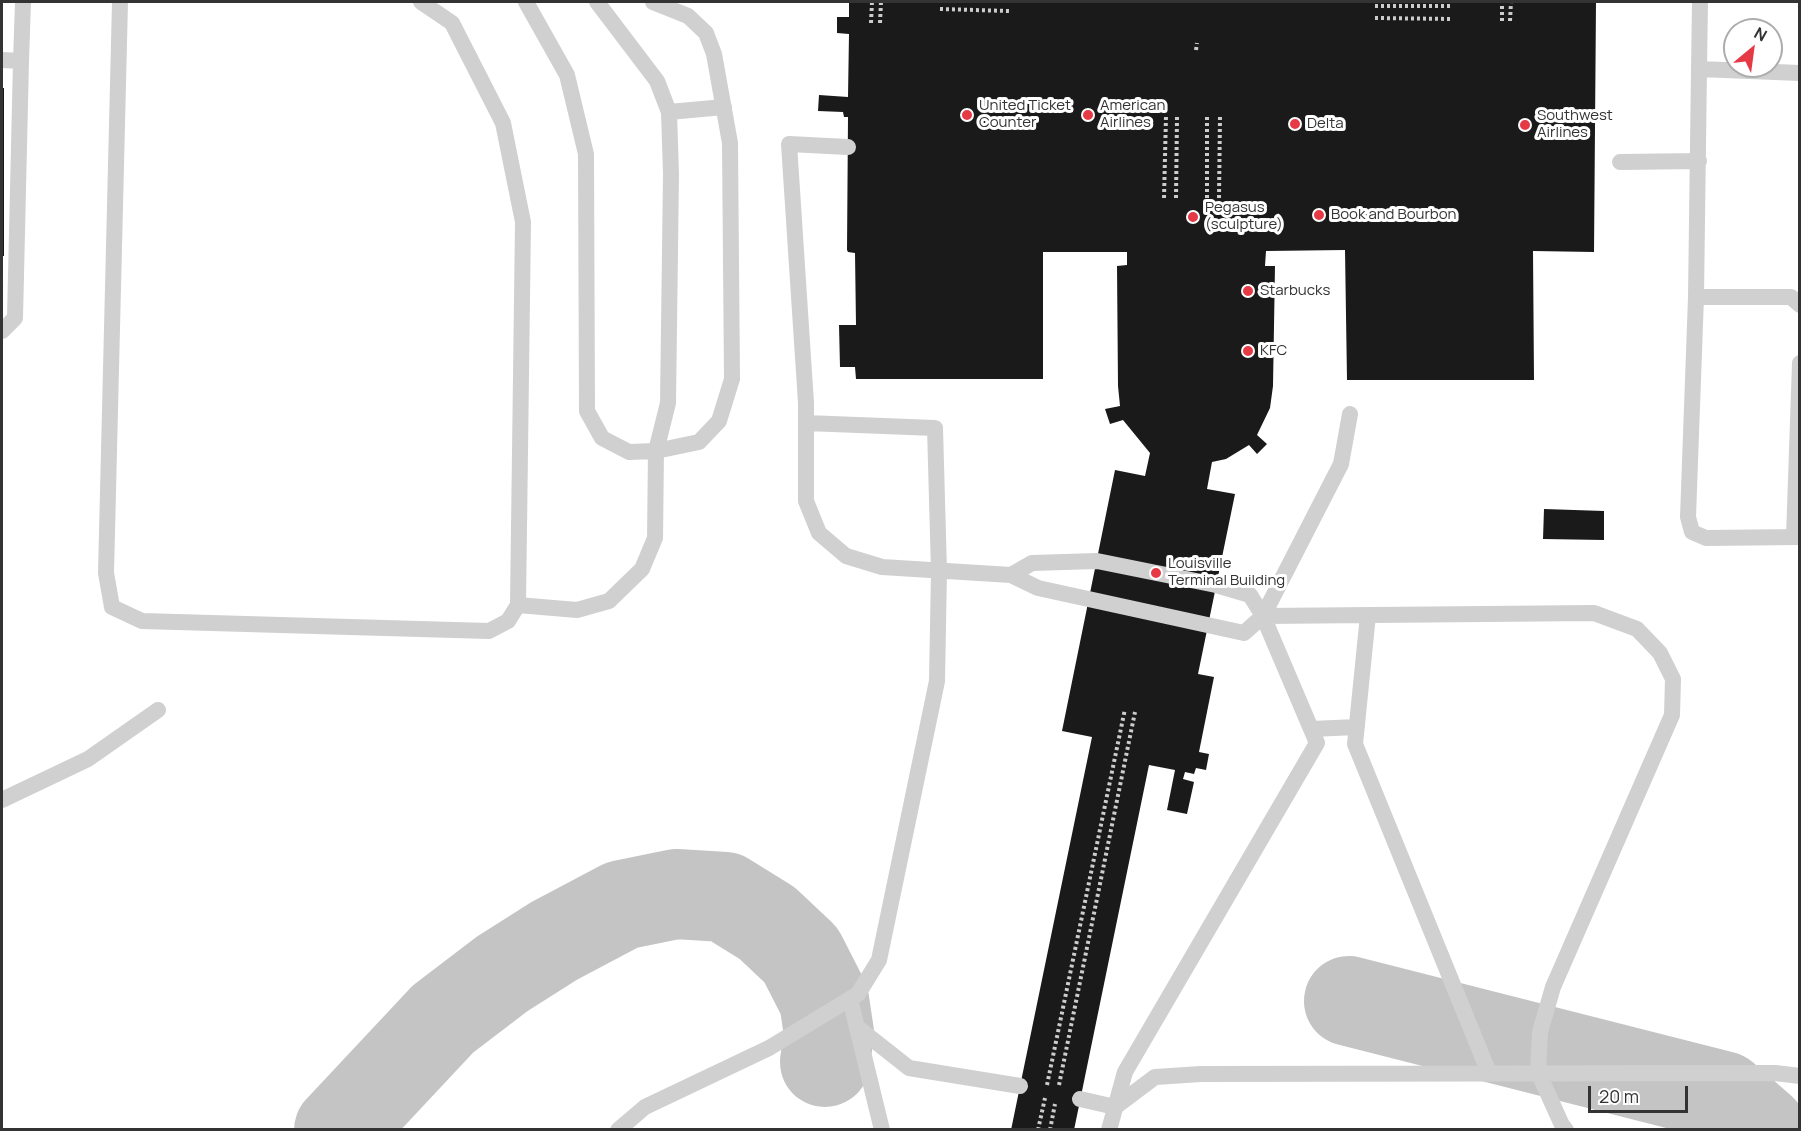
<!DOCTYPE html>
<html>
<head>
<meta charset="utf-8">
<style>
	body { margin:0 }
	#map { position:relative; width:1801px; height:1131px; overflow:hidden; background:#fff; font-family:Manrope,sans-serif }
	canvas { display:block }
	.frame { position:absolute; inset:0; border:3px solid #333; pointer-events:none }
	.north { position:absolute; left:1723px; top:18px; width:60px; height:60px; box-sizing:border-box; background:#fff; border:2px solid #adadad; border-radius:50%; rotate:29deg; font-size:16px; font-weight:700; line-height:24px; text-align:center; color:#333 }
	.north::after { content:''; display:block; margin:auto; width:21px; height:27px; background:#e63946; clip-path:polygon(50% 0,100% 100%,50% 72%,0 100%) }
	.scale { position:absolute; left:1588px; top:1086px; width:100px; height:27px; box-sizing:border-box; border:3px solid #333; border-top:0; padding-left:8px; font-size:18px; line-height:21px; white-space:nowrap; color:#333; -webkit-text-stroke:4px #fff; paint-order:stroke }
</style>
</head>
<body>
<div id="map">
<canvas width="1801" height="1131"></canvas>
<div class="frame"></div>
<div class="north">N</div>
<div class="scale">20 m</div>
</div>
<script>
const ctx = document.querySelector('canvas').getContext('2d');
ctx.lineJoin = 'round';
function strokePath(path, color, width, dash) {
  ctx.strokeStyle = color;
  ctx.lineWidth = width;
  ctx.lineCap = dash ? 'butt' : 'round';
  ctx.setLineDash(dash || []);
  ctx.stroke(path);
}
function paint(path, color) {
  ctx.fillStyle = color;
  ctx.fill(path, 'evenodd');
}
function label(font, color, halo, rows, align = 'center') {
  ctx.font = font + ' Manrope,sans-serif';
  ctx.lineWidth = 6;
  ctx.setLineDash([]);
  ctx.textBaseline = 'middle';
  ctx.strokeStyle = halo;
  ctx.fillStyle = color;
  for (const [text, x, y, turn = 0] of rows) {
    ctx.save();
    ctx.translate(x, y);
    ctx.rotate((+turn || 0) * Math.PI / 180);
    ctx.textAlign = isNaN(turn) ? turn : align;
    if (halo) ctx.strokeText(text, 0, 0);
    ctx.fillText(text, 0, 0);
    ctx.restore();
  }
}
const taxiway = new Path2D(`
	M1349,1001L1723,1096L1762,1130
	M339,1130L443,1019L502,974L554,941L622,905L676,894L725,897L767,923L801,955L824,1000L829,1033L825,1062`);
const building = new Path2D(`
	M849,2H1596L1594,252L1533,251L1534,380H1347L1345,250L1266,251L1265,266H1275L1273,386L1270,408L1257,435L1267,444L1257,454L1249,445L1226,459L1212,462L1207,489L1235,494L1198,674L1214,677L1199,752L1209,754L1206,770L1196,768L1194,774L1185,772L1183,779L1194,782L1187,814L1167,810L1175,770L1149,765L1074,1130H1011L1092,737L1062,731L1115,470L1145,476L1150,453L1123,420L1110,424L1105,409L1120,406L1118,386L1117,266L1127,265V252H1043V379H856L855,367H840L839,325H856L855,253L848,252L847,250L848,117H844L843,112L818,111L819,95L848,97L849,34L837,33V17H849Z
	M2,88H4V256H2Z
	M1544,509L1604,511V540L1543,539Z`);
const path = new Path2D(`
	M1375,6H1452
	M940,9L1009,11
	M1375,18L1452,19
	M1502,21V2
	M1510,21L1511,2
	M871,23L872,2
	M880,23L881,2
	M1196,50L1197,43
	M1164,198L1166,116
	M1176,198L1177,117
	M1207,198V117
	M1219,198L1220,117
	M1047,1085L1125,709
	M1059,1085L1135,712
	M1038,1130L1045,1098
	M1050,1130L1055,1104`);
const service = new Path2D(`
	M120,2L106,573L112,607L142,621L489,631L508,621L518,605L523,222L503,123L452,23L421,2
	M526,2L567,75L586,154L587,411L602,438L629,452L656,451L668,403L671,174L669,112L657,81L597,2
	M2,60L21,61L23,2
	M1699,69L1700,2
	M1800,73L1699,69L1696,297L1688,517L1692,532L1706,538L1800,537
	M669,112L724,107
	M848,147L789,144L806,403V501L819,533L846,556L882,567L1011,575L1038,588L1244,633L1263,616L1341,464L1350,414
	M1620,162L1699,161
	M1696,297H1791L1800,305
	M2,331L15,318L21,61
	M1794,537L1800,363
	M1011,575L1032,563L1097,561L1216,585L1250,595L1263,616L1317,743L1125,1072L1109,1130
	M518,605L577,610L609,601L642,569L655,538L656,451L699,442L719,421L732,379L730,143L714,54L706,33L688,16L653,2
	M1368,615L1355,744L1489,1073
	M1263,616L1594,613L1637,629L1660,653L1673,679L1672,715L1553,987L1540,1032L1538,1072L1562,1125L1566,1130
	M1311,729L1357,727
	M2,800L88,759L158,710
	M850,999L882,1130
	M857,1027L909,1068L1020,1086
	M1080,1099L1115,1107L1155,1077L1201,1074L1775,1073L1800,1076
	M618,1130L645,1107L769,1048L858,994L879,960L937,681L939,571L935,428L806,423`);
const markers = [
	[967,115,6,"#e63946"],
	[1088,115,6,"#e63946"],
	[1295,124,6,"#e63946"],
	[1525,125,6,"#e63946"],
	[1319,215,6,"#e63946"],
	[1193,217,6,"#e63946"],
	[1248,291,6,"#e63946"],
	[1248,351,6,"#e63946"],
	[1156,573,6,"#e63946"]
];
const poiNames = [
	["United Ticket",979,106],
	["Counter",979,123],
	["American",1100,106],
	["Airlines",1100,123],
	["Southwest",1537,116],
	["Airlines",1537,133],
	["Delta",1307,124],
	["Pegasus",1205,208],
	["(sculpture)",1205,225],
	["Book and Bourbon",1331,215],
	["Starbucks",1260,291],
	["KFC",1260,351],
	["Louisville",1168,564],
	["Terminal Building",1168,581]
];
strokePath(taxiway, '#c4c4c4', 90);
paint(building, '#1a1a1a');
strokePath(path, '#cdcdcd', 4, [3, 3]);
strokePath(service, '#d0d0d0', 16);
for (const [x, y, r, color] of markers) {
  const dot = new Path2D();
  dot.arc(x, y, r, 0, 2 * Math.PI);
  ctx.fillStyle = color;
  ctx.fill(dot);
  strokePath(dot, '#fff', 2);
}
label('15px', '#333', '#fff', poiNames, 'left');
</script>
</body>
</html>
